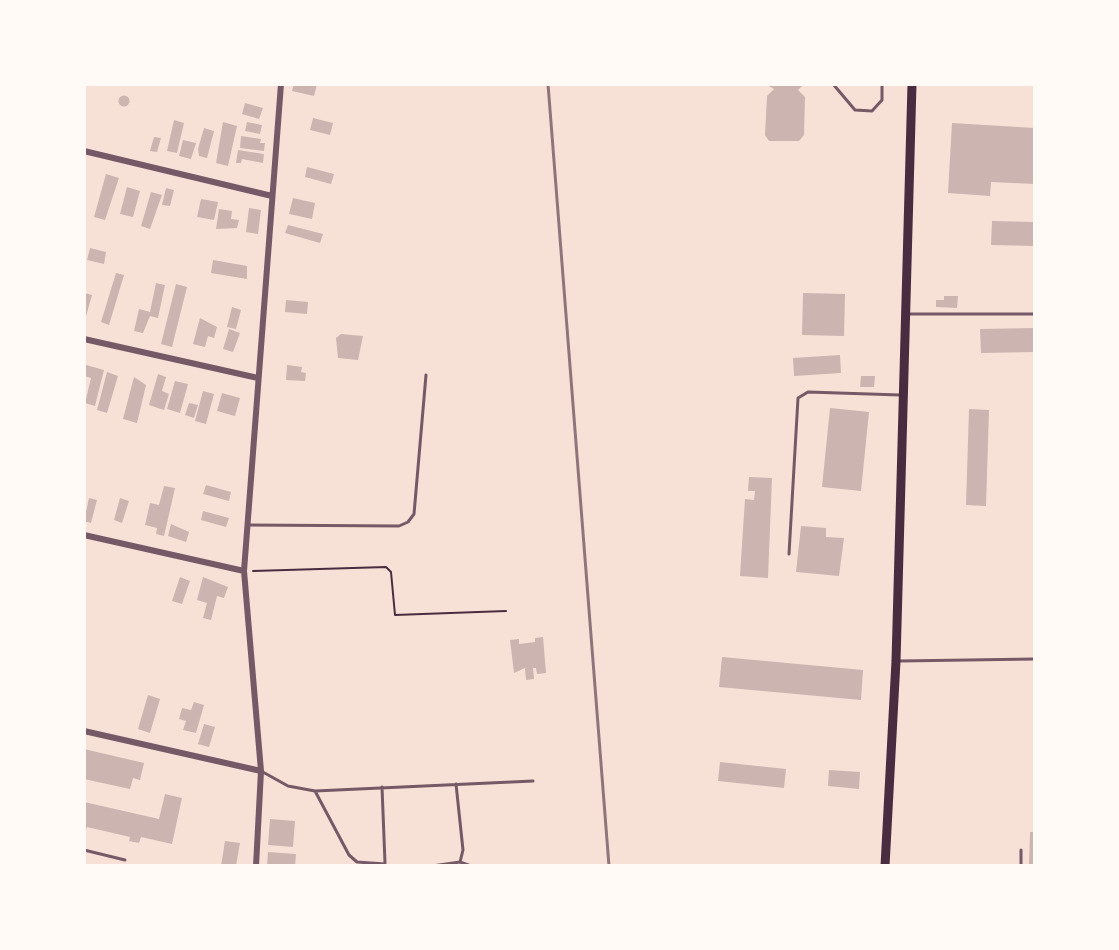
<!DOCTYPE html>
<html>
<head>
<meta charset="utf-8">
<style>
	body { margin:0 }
	#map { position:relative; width:1119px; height:950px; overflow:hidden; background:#f7e1d7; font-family:"Asap Condensed",sans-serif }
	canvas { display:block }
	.frame { position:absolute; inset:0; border:86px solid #fffaf5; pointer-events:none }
</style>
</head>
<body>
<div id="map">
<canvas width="1119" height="950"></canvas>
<div class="frame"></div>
</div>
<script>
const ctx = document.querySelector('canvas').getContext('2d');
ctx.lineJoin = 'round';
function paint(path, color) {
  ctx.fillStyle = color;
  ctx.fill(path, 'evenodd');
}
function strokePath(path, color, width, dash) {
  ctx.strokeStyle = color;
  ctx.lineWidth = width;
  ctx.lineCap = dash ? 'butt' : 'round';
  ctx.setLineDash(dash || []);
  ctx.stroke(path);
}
const building = new Path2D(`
	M294,84H317L314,96L292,91Z
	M765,84H804L798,90L805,97L804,135L799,141H769L765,135L767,96L774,89Z
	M118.5 101a5.5 5.5 0 1 1 11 0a5.5 5.5 0 1 1-11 0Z
	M245,103L263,108L259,119L242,114Z
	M313,118L333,123L330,135L310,130Z
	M174,120L184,123L177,153L167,151Z
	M223,122L237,126L228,166L216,163Z
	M247,122L262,125L260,134L245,131Z
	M952,123L1035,128V184L991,182L990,196L948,193Z
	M204,128L214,131L207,158L199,156L198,149Z
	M241,136L261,139L260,143H265L264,151L240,148Z
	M154,137L161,138L157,152L150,151Z
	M183,140L196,143L191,159L179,156Z
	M238,150L264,154L263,163L242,159L241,163H236Z
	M307,167L334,174L331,184L305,177Z
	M106,174L119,178L105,220L94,217Z
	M127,187L140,191L133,217L120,214Z
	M166,188L174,190L170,206L162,205Z
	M151,192L162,195L150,229L141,226Z
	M293,198L315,203L312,219L289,214Z
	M201,199L218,202L214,220L197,217Z
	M249,208L261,210L258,234L246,232Z
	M219,209L232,211L231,219L239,220L237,228L216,229Z
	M992,221L1035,222V246L991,245Z
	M288,225L323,234L320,243L285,233Z
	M90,248L106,252L104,264L87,260Z
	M213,260L247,266V279L211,273Z
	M116,273L124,275L109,325L101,322Z
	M156,283L165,285L158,318L150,316L143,333L134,331L139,309L150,312Z
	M176,284L187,287L172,347L161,344Z
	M84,293L92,295L85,320H84Z
	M803,293L845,294L844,336L802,335Z
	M944,296H958L957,308L936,307V300H944Z
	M286,300L308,302L307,314L285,312Z
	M232,307L241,310L236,329L227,327Z
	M200,318L217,327L214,338L208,336L205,347L193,344Z
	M1035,328V352L981,353L980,329Z
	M229,329L240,333L233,352L223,349Z
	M341,334L363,336L358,360L338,358L336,338Z
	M840,355L841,373L794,376L793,358Z
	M86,365L104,370L95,406L85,403L91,378L84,376Z
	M287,365L302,367L301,372L306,373L305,381L286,380Z
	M107,372L118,376L107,413L97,410Z
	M158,374L166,377L162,391L169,394L164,410L149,405Z
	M861,376H875L874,387H860Z
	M134,377L146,385L137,423L123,419Z
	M175,381L188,384L180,413L167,409Z
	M203,391L214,394L206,424L195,421Z
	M222,393L240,398L235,416L217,411Z
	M189,403L198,405L194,418L185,415Z
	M830,408L869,412L861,491L822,487Z
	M969,409L989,410L986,506L966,505Z
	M749,477L772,478L768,578L740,576L745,499L754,500L755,491H748Z
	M206,485L231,492L229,501L203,494Z
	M164,486L175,488L164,536L156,534L157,528L145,525L150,503L159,505Z
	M89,498L97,500L91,523L84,521Z
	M120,498L129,501L122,523L114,520Z
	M203,511L229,518L226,527L201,520Z
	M171,524L189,532L186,542L168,536Z
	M801,526L826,528V537L844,538L839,576L796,572Z
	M180,577L190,581L182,604L172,601Z
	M203,577L228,587L224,598L217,596L211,620L203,618L207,603L197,600Z
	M543,637L546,673L537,674L536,668H533L534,679L526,680L525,668L514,673L510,640L519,639V644L535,642V638Z
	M722,657L863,670L861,700L719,687Z
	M148,695L160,699L150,733L138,729Z
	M194,702L204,705L196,733L183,730L186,721L179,719L182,708L191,710Z
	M204,724L215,727L209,747L198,744Z
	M84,749L144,763L140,780L133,778L130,789L84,779Z
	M720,762L786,769L784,788L718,781Z
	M829,770L860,772L859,789L828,786Z
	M165,794L182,798L172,844L141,837L139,843L129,841L130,837L87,827L84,834V802L159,819Z
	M270,819L295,821L293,847L268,845Z
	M1030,832H1035V866H1029Z
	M225,841L240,843L236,866H221Z
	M268,852L296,854L295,866H267Z`);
const path = new Path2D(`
	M253,571L386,567L391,572L395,615L506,611`);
const service = new Path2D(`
	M833,84L855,110L872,111L882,100V84
	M908,314H1035
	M247,525L399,526L408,522L414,514L426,375
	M789,554L798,398L808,392L900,395
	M900,661L1035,659
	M261,771L288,786L315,791L533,781
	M456,784L463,850L460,862
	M382,787L385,863
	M315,791L349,855L357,862L385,864
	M84,850L125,860
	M432,866L460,862L471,866
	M1021,866V850`);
const minor = new Path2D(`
	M84,151L272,196
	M84,339L258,378
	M84,535L244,571
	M84,731L261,771
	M256,866L261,771L244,571L281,84`);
const primary = new Path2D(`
	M885,866L896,661L912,84`);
const rail = new Path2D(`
	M548,84L609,866`);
paint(building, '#ccb4b1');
strokePath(path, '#4a2c40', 2);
strokePath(service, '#755966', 3);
strokePath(minor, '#755966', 6);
strokePath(primary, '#4a2c40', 9);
strokePath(rail, '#8f747c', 3);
</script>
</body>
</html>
